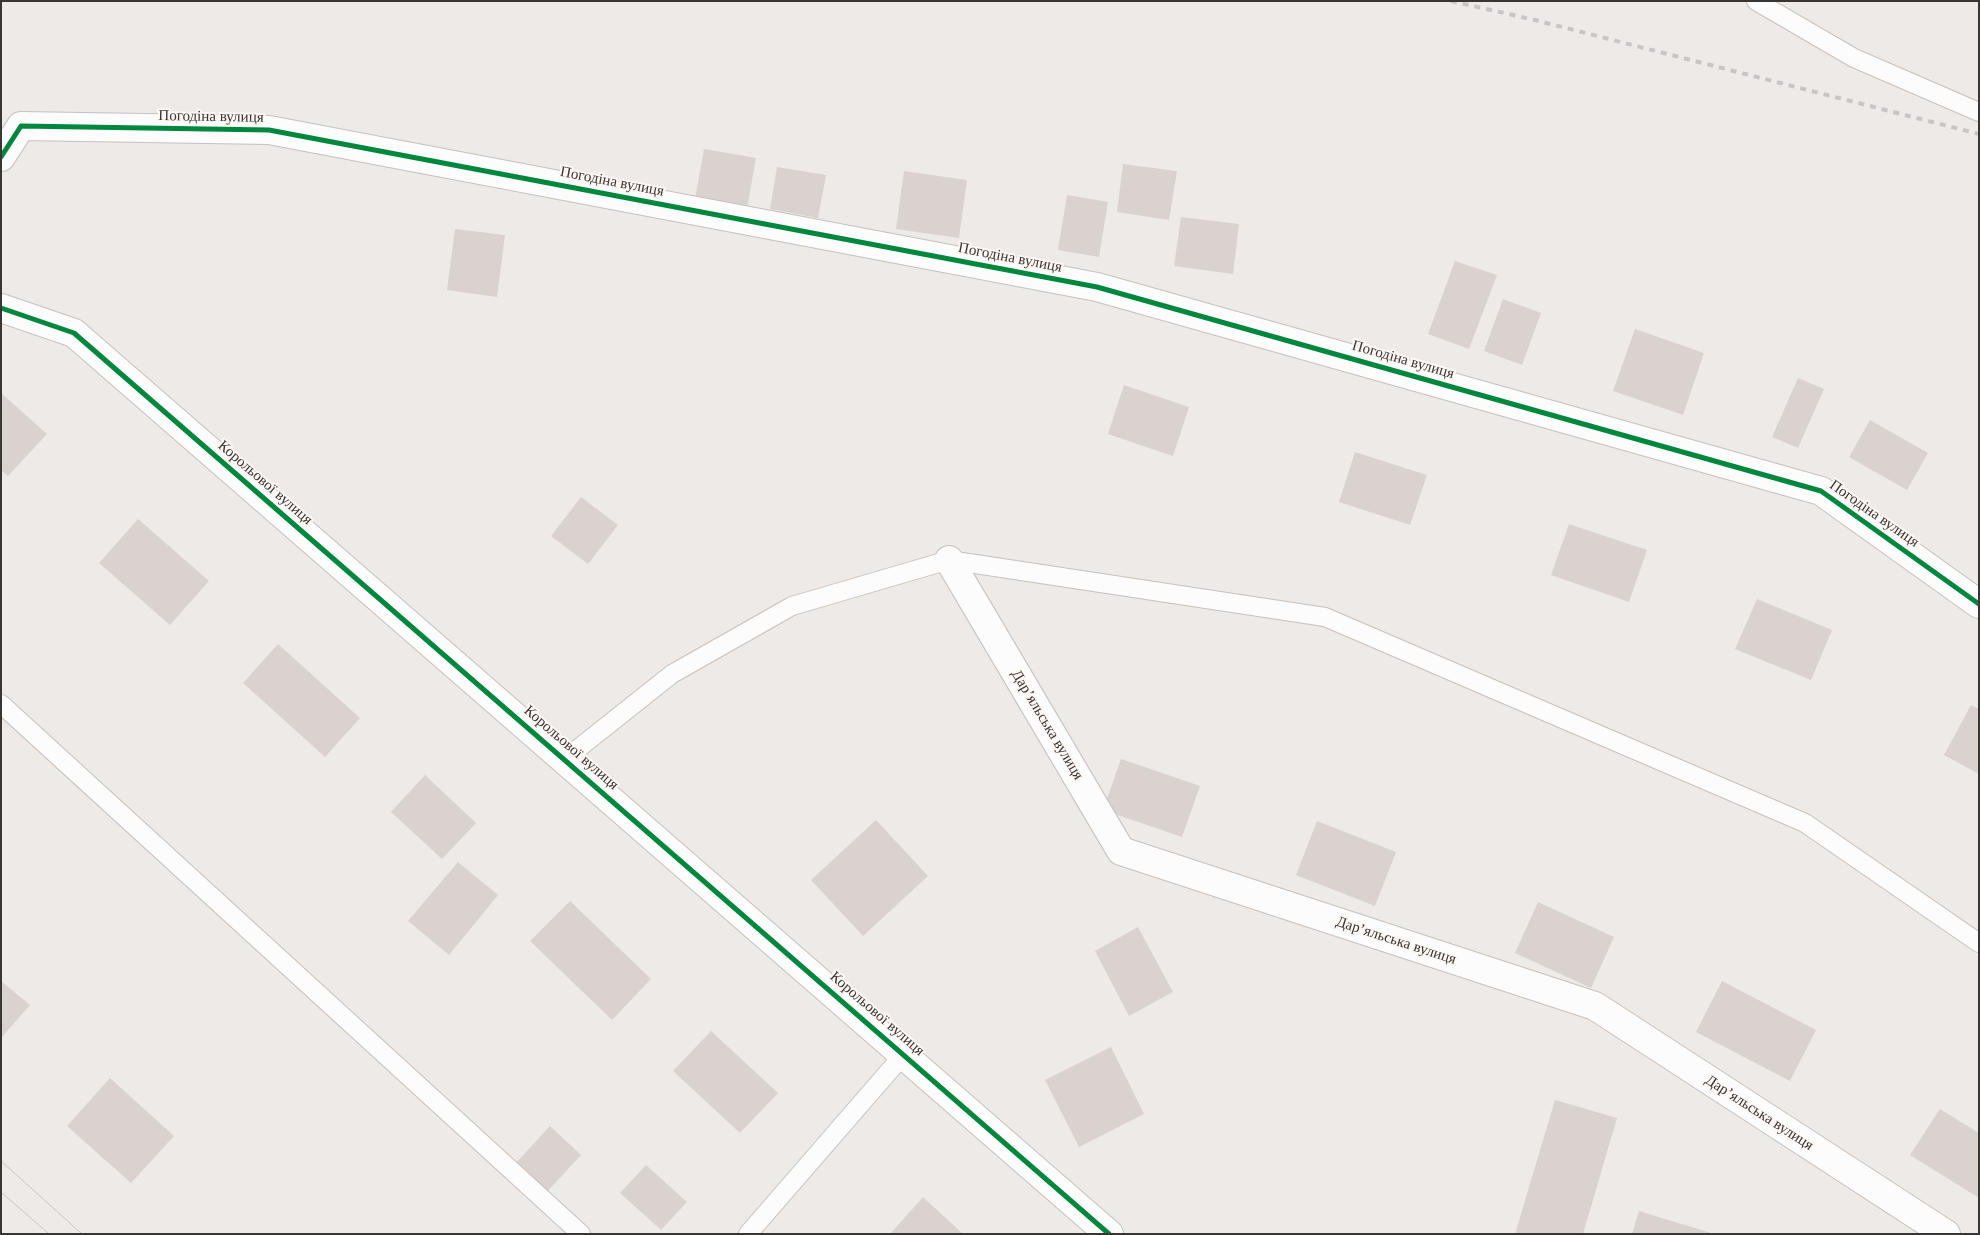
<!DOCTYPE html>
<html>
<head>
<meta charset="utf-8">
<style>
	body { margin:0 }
	#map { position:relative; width:1980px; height:1235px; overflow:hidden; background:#eeeae8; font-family:"Times New Roman",serif }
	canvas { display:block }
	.frame { position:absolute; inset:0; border:2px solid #383533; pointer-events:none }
</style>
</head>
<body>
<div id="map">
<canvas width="1980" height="1235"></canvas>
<div class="frame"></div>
</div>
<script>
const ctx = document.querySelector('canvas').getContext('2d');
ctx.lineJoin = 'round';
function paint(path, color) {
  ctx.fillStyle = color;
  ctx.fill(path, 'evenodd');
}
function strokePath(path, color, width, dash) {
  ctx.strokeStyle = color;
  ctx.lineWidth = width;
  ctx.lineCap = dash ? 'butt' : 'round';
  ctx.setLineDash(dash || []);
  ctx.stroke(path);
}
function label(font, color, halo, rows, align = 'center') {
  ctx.font = font + ' "Times New Roman",serif';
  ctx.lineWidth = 4;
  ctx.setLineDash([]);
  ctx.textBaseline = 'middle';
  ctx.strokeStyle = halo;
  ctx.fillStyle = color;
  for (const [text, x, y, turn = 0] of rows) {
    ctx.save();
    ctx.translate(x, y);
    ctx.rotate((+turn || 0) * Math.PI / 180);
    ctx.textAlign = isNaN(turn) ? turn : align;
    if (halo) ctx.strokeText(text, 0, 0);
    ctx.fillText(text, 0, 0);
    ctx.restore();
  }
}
const building = new Path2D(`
	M704,149L756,158L747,209L695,199Z
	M1123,164L1177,171L1169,220L1117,212Z
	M777,167L826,175L818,218L770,209Z
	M904,171L967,180L959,238L896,229Z
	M1067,195L1108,202L1099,257L1058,250Z
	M1181,217L1239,224L1233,274L1174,266Z
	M455,229L505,235L497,297L447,290Z
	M1455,261L1497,275L1469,349L1428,334Z
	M1503,299L1541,313L1522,365L1484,351Z
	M1635,329L1704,353L1683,415L1613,391Z
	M1798,378L1824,389L1798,448L1772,437Z
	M1124,385L1189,407L1173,456L1108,434Z
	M1,393L47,434L8,476L1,470Z
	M1870,420L1928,453L1907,490L1849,457Z
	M1355,452L1427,475L1410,525L1339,502Z
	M581,497L618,525L588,564L551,536Z
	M138,519L209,581L170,625L99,563Z
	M1569,524L1647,550L1629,602L1551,575Z
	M1757,599L1832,630L1811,680L1735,649Z
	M278,644L360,718L325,757L243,683Z
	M1971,705L1979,709V774L1944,755Z
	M1121,759L1200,786L1182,837L1103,810Z
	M425,775L476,823L442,859L391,812Z
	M876,820L928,876L863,936L811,880Z
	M1317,821L1396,852L1375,906L1296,875Z
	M458,862L498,895L449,955L408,921Z
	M570,901L651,979L612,1020L530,941Z
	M1538,902L1614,937L1591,988L1515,953Z
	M1138,927L1173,992L1129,1016L1095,951Z
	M1,981L30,1005L1,1038Z
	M1722,981L1816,1030L1790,1081L1696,1032Z
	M711,1031L778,1093L740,1133L673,1071Z
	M1111,1047L1144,1114L1079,1147L1045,1080Z
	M110,1078L174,1136L131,1183L67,1126Z
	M1555,1100L1617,1118L1583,1234H1515Z
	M1940,1109L1979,1133V1198L1910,1155Z
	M550,1126L581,1155L545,1194L514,1165Z
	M646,1165L687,1202L661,1230L620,1193Z
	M923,1197L963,1234H890Z
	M1639,1211L1711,1233V1234H1632Z`);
const lane = new Path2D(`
	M1756,1L1854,58L1979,112
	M1,704L581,1234
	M565,759L672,674L792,606L949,560L1325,617L1805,823L1979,943
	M748,1234L904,1054`);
const street = new Path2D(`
	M1,157L21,126L269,130L1097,287L1821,491L1979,604
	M1,308L74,333L1109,1234
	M949,560L1121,851L1595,1006L1946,1234`);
const tram = new Path2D(`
	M1,1161L82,1234
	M1,1192L49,1234`);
const rail = new Path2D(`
	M1451,1L1535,20L1979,134`);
const cycleway = new Path2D(`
	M1,157L21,126L269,130L1097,287L1821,491L1979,604
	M1,308L74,333L1109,1234`);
const streetNames = [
	["Погодіна вулиця",211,117,1],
	["Погодіна вулиця",612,182,11],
	["Погодіна вулиця",1010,258,11],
	["Погодіна вулиця",1403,360,16],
	["Корольової вулиця",265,483,41],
	["Погодіна вулиця",1874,514,35],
	["Дар’яльська вулиця",1047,725,59],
	["Корольової вулиця",571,748,41],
	["Дар’яльська вулиця",1396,941,18],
	["Корольової вулиця",877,1014,41],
	["Дар’яльська вулиця",1759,1113,33]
];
paint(building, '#dad2cf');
strokePath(lane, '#c5c1bf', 20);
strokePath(street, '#c5c1bf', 30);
strokePath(lane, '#fcfcfc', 18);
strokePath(street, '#fcfcfc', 28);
strokePath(tram, '#c7c5c5', 1);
strokePath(rail, '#c7c5c5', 4, [6, 6]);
strokePath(cycleway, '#00873e', 5);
label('15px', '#383533', '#fef7f3', streetNames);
</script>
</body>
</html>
